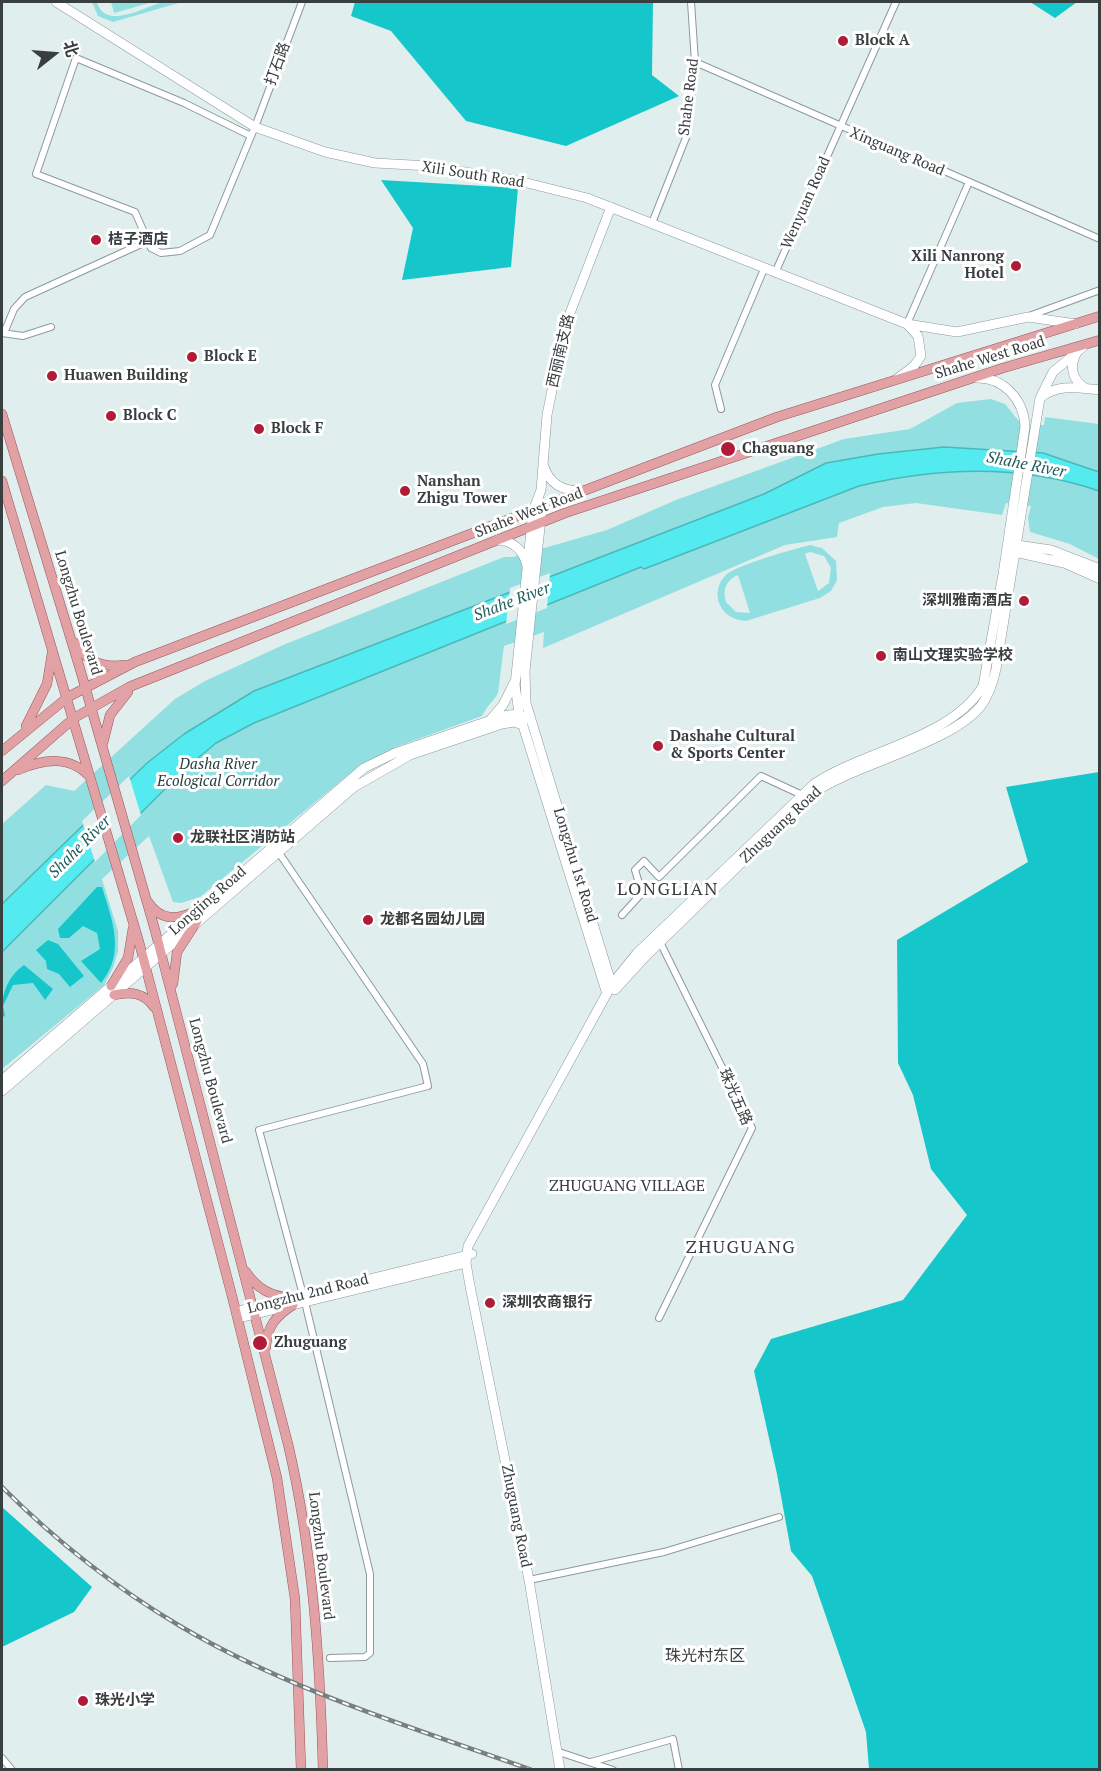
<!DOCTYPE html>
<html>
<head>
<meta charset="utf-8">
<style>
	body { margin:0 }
	#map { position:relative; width:1101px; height:1771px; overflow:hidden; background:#e1eeee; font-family:"PT Serif","Noto Sans SC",serif }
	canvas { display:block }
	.frame { position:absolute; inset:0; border:3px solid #393e3e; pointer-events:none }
	.north { position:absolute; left:24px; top:24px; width:60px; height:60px; -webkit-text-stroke:4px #fff; paint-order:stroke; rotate:73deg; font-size:16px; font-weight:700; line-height:24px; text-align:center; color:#393e3e }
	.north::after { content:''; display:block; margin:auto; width:21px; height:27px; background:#393e3e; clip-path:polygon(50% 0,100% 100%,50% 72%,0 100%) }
</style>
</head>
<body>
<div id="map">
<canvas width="1101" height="1771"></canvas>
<div class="frame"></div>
<div class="north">北</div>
</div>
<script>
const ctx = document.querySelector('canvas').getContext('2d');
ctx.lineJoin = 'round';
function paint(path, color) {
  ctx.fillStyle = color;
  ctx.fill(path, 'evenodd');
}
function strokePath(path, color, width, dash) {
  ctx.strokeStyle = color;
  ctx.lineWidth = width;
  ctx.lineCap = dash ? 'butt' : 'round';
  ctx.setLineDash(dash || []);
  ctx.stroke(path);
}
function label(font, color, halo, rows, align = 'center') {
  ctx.font = font + ' "PT Serif","Noto Sans SC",serif';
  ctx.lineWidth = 6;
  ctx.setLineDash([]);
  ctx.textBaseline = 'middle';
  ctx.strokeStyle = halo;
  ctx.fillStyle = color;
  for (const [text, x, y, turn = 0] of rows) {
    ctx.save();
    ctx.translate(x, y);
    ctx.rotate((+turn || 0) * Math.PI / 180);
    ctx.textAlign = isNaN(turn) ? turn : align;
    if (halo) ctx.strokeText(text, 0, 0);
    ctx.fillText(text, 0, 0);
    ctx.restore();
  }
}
const green = new Path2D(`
	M92,2H97C105,31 144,7 163,2C169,1 176,1 182,2L113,22L98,16Z
	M111,2H153L114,13Z
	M991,399L1005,404L1022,425H1044L1045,417L1099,424V559L1070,544L1030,532L1028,518L1031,506L1006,503L1002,515L916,503L883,507L839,523L837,537L785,545L543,648L544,632L504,646L498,693C495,700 487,705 482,716L396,747L358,767L200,897L181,903L173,902L149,836L102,879L118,931V951L113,968L104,985L2,1069V824L46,785L74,791L175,699L205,681L283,645L504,557H513L607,530L676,500L844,439L910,429L957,403Z
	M810,545L822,548L836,561L837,580L831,591L820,598L746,621C735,620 725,616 720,605C715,595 718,582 726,575C736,565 794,549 810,545ZM810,552L824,556L831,568L829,583L818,591L805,554ZM738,575L750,613L736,612L726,602C722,590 726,580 738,575Z`);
const forest = new Path2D(`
	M355,2H653L652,75L679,96L566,146L466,121L391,31L351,16Z
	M1030,2H1077L1055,18Z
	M381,180L518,188L511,267L402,280L413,228Z
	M1099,772V1769H869L866,1732L812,1576L791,1551L777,1474L754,1371L771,1339L903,1300L967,1215L931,1169L913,1095L898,1063L897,940L1028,862L1006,787Z
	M97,887H102C112,920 126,953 101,983L81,961L100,949L97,933L83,926L69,938H60L58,929Z
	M48,940L58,944L84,976L70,987L59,974L47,969L46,961L36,950Z
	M24,965L53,989L45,1000L33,983L13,985L3,1006L5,1016L2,1017C1,996 6,978 24,965Z
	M2,1507L92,1587L74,1612L2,1647Z`);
const water = new Path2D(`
	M944,447L1043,453L1099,472V491C1021,464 939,467 859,486L644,569L641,567L254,723L216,743L185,769L2,952V904L147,763L184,734L254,691L764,494L826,463L878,454Z`);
const pier = new Path2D(`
	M550,573L547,608L506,624L510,588Z
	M129,776L141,815L95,862L82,821Z`);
const street = new Path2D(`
	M695,62L1100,239
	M251,136L184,103L76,58L36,174L135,212L151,248L161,253L180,251L210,235L251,136L255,127L302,2
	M652,223L687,135L695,62L691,2
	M775,273L896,2
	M1029,316L1100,290
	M907,324L969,182
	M2,333L23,336L51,327
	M4,333L14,309L25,297L148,241
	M721,409L715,385L764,269
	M277,850L423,1064L428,1086L259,1130L303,1295
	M622,915L642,893L635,870L644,861L659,877L761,776L800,794
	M305,1302L370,1574V1653L365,1657L330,1658
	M659,1318L752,1128L660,942
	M529,1580L664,1552L779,1517
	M559,1752L613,1770
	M2,1758L12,1770
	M591,1762L673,1739L679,1770`);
const secondary = new Path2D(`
	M56,2L255,127L325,152L375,163L430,166L523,182L587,198L907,324L957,332L1028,317L1076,324
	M1077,352C1069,366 1072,380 1085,388
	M898,378L914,366L921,356L918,336L907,324
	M1040,398C1058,383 1078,388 1100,390
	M543,464C549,484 562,491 582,491
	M539,502L542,508L525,671L526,703L612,986
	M497,540C513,540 524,551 527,566
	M1010,544L1051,550L1100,569
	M1012,549L1015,552L1064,563L1100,579
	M491,719L503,705L514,683
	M615,990L645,957L813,793C858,763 949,744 980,707C989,696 993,683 996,669L1040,398L1053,372L1083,347
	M606,991L519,713L515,685L533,511L541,490L547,415L565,326L611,207
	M2,1080L364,768L395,753L503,716L517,714L530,719
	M2,1091L354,787L410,755L502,724L514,722L523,725
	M237,1315L242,1310L472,1254
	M237,1315L243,1317L466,1263
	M560,1770L529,1580L470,1286L466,1263L468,1246L612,984L637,953L814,784C864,750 951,739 983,686L1003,574L1025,427C1024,400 1004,377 976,378`);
const primary = new Path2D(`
	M2,414L80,669L155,930L288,1444C313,1551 320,1660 323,1770
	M2,481L139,942L232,1296L277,1478L295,1599L301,1770
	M75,643C86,661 102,668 124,665
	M26,726L47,684L52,653
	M103,743L110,715L128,692
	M2,751L68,697L135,662L777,417L1100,316
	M18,770C44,759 70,755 90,777
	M2,781L74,718L129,687L565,513L1003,368L1100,340
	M148,902C160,921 177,920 196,911
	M173,984L177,952L197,921
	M111,986L128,958L133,928
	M114,995C131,991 144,993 154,1007
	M246,1272C257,1289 271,1296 291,1298
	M266,1347C267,1326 276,1316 293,1305`);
const rail = new Path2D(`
	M2,1487C55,1540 114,1587 180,1626C288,1690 414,1728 532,1770`);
const markers = [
	[843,41,6,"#b01c38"],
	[96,240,6,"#b01c38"],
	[1016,266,6,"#b01c38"],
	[192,357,6,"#b01c38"],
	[52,376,6,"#b01c38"],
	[111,416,6,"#b01c38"],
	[259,429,6,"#b01c38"],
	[728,449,8,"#b01c38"],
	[405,491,6,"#b01c38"],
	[1024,601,6,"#b01c38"],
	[881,656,6,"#b01c38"],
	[658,746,6,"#b01c38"],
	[178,838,6,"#b01c38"],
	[368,920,6,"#b01c38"],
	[490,1303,6,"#b01c38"],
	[260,1343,8,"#b01c38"],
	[83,1701,6,"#b01c38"]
];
const poiNames = [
	["Block A",855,41],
	["桔子酒店",108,240],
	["Xili Nanrong",1004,257,"right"],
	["Hotel",1004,274,"right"],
	["Block E",204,357],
	["Huawen Building",64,376],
	["Block C",123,416],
	["Block F",271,429],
	["Chaguang",742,449],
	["Nanshan",417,482],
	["Zhigu Tower",417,499],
	["深圳雅南酒店",1012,601,"right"],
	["南山文理实验学校",893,656],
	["Dashahe Cultural",670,737],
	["& Sports Center",670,754],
	["龙联社区消防站",190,838],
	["龙都名园幼儿园",380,920],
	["深圳农商银行",502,1303],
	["Zhuguang",274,1343],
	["珠光小学",95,1701]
];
const streetNames = [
	["打石路",278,64,-70],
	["Shahe Road",689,97,-83],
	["Xinguang Road",897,152,23],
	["Xili South Road",473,175,9],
	["Wenyuan Road",806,203,-66],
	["西丽南支路",561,351,-77],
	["Shahe West Road",990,358,-17],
	["Shahe West Road",529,513,-21],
	["Longzhu Boulevard",78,613,73],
	["Zhuguang Road",781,825,-43],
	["Longzhu 1st Road",575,865,73],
	["Longjing Road",208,901,-41],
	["Longzhu Boulevard",210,1081,75],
	["珠光五路",735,1097,66],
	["Longzhu 2nd Road",308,1294,-14],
	["Zhuguang Road",516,1516,79],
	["Longzhu Boulevard",321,1556,83]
];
const parkNames = [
	["Dasha River",218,765],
	["Ecological Corridor",218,782]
];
const waterNames = [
	["Shahe River",1026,465,11],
	["Shahe River",512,602,-21],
	["Shahe River",80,847,-45]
];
const neighbourhoodNames = [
	["ZHUGUANG VILLAGE",627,1186],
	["珠光村东区",705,1656]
];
const quarterNames = [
	["LONGLIAN",668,890],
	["ZHUGUANG",741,1248]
];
paint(green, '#92dfe1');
paint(forest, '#15c7cb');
paint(water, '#53ebef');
strokePath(water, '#4bb7ba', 1.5);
paint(pier, '#e1eeee');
strokePath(street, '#8e999a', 8);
strokePath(secondary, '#8e999a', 10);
strokePath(primary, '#9a565a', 10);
strokePath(street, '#fff', 6);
strokePath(secondary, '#fff', 9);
strokePath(primary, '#e2a1a5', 9);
strokePath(rail, '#777f7f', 4.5);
strokePath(rail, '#fff', 2, [7]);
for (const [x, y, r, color] of markers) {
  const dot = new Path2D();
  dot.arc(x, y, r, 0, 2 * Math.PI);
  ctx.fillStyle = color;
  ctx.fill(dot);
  strokePath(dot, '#fff', 2);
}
label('bold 15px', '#393e3e', '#fff', poiNames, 'left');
label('15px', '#393e3e', '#fff', streetNames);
label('italic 15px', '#253f3f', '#fff', parkNames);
label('italic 16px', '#1f5d5f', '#fff', waterNames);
label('16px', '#393e3e', '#fff', neighbourhoodNames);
ctx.letterSpacing = '1.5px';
label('18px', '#393e3e', '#fff', quarterNames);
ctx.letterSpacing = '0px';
</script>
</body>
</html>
